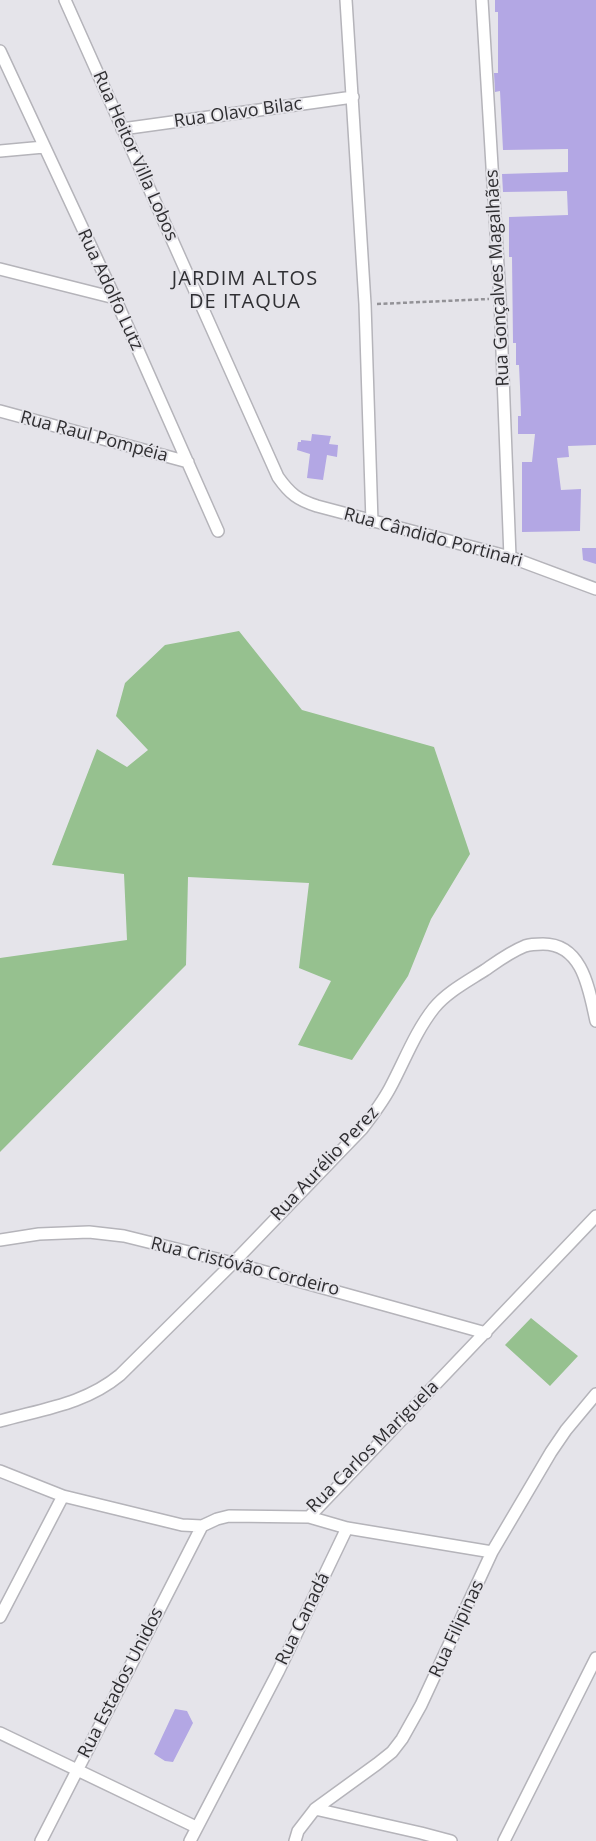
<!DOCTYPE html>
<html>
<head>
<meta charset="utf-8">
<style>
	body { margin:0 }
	canvas { display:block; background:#e5e4ea }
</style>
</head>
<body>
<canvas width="596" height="1841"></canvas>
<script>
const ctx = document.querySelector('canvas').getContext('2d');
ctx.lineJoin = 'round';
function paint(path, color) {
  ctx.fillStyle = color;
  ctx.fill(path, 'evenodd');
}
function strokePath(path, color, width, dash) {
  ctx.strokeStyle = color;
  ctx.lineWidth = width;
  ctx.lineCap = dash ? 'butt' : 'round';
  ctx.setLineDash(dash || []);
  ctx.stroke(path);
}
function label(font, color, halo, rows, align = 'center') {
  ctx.font = font + ' "Open Sans",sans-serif';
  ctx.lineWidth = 4;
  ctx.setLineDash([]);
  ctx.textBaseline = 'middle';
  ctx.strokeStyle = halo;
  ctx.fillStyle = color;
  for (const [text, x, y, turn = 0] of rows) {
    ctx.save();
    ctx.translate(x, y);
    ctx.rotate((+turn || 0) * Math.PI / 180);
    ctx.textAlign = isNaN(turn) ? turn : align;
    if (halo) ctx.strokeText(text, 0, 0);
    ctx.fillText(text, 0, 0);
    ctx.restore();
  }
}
const green = new Path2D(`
	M239,631L302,710L434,747L470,854L431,919L408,976L352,1060L298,1045L331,981L299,968L309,883L188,877L186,965L0,1152V958L127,940L124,874L52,865L97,749L127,767L148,750L116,716L125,683L165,645Z
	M531,1318L578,1356L550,1386L505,1345Z`);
const building = new Path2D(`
	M495,0H596V445L568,446L569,457L557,458L561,490L581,489L580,531L522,532V462H532L535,434H518V416H521L520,387L519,365H516V343H513L512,257H509V217L568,215L567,191L503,192L502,174L568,172V149L503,150L500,91L495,92L494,73H498V12H495Z
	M312,434L331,436L329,444L338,445L337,457L327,455L323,480L307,478L310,454L297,450L298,442H301V440L311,441Z
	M582,548H596V564L583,560Z
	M175,1709L187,1711L193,1723L173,1762L165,1761L154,1754Z`);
const path = new Path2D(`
	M377,304L489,299`);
const minor = new Path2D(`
	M65,0L278,477C290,494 298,500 317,506L510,557L596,589
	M346,0L365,304L372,522
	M482,0L500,299L510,557
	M0,51L115,298L218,531
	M122,129L353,97
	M0,151L44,147
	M0,269L115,298
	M0,411L188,462
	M0,1240L39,1234L89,1232L124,1236L233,1263L486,1333
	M0,1421C43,1409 85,1404 120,1375L233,1263L362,1129C372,1116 382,1103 390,1088C404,1062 415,1032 434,1008C447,992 468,981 485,970C498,961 510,952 525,946C531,944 537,944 543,944C583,944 589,990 596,1021
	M0,1471L63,1496L182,1525L202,1526L217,1519L229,1516L309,1517L347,1528L492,1552
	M309,1517C404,1416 501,1317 596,1216
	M0,1617L63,1496
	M0,1733L196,1827
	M315,1809L421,1833L451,1841
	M41,1841L202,1526
	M190,1841L278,1672L347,1528
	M295,1841L298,1831L315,1809L377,1764L392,1752L402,1739L421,1705L492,1552L551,1452L566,1430L596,1394
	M504,1841L596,1658`);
const streetNames = [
	["Rua Olavo Bilac",238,113,-8],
	["Rua Heitor Villa Lobos",135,156,66],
	["Rua Gonçalves Magalhães",498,278,-93],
	["Rua Adolfo Lutz",110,290,65],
	["Rua Raul Pompéia",94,437,15],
	["Rua Cândido Portinari",433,538,15],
	["Rua Aurélio Perez",325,1164,-47],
	["Rua Cristóvão Cordeiro",245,1267,14],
	["Rua Carlos Mariguela",373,1447,-45],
	["Rua Canadá",303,1619,-64],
	["Rua Filipinas",457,1629,-65],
	["Rua Estados Unidos",121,1683,-63]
];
const quarterNames = [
	["JARDIM ALTOS",245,279],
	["DE ITAQUA",245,302]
];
paint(green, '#96c18f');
paint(building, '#b3a7e4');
strokePath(minor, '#b5b4ba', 14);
strokePath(path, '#939297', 2.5, [4, 2.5]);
strokePath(minor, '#fff', 11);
label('18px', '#2f2e31', '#e5e4ea', streetNames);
ctx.letterSpacing = '1px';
label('20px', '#303034', '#e5e4ea', quarterNames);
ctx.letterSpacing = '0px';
</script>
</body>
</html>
